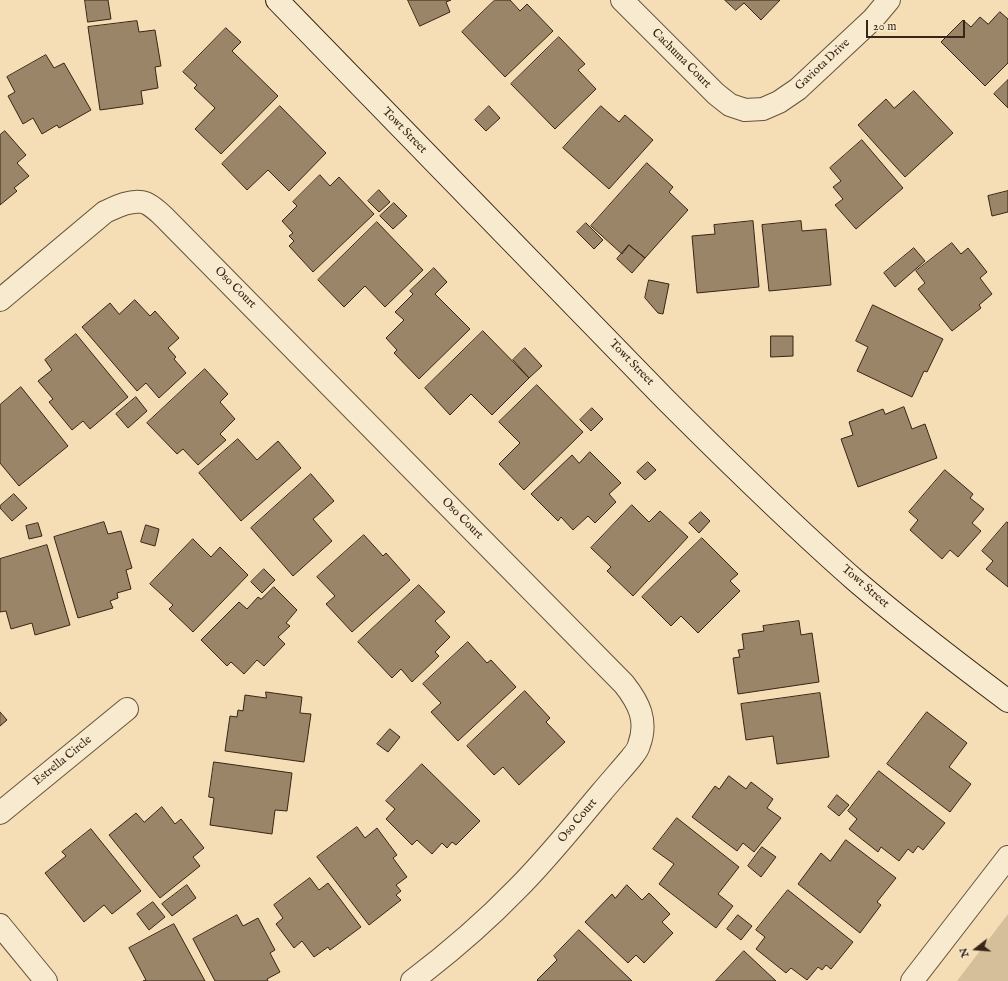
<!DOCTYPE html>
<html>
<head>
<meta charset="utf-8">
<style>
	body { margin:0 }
	#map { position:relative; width:1008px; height:981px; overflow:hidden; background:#f5deb5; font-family:"IM FELL English",serif }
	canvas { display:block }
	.north { position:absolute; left:956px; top:929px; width:40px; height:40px; -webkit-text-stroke:3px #f8eacf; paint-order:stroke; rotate:253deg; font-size:11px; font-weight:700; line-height:16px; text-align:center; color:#372515 }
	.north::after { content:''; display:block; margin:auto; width:14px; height:18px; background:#372515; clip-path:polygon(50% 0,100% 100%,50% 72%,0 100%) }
	.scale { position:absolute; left:866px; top:20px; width:99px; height:18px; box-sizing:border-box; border:2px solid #372515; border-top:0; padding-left:5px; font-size:12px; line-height:14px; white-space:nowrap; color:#372515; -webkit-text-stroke:3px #f8eacf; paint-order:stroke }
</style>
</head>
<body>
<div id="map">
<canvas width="1008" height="981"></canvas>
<div class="north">N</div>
<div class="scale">20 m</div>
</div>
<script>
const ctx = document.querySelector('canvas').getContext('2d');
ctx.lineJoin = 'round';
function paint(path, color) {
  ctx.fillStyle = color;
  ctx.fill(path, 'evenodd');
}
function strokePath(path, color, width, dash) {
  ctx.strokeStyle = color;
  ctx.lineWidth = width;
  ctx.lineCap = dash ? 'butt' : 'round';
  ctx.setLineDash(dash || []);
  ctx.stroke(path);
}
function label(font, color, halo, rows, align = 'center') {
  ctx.font = font + ' "IM FELL English",serif';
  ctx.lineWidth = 4;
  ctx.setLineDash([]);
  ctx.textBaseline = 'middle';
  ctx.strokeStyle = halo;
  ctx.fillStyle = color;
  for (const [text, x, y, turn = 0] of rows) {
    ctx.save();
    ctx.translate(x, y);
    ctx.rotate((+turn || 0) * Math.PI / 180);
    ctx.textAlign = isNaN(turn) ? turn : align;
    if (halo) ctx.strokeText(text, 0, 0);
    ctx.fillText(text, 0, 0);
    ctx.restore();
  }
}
const green = new Path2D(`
	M1008,914V981H957Z`);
const building = new Path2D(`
	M85,0H108L111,19L88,22Z
	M408,0H451L446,2L450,12L420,26Z
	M495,0H510L520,11L527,4L553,31L505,77L462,32Z
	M725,0H780L761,20L744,3L736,10Z
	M1000,12L1008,19V63L985,86L941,42L963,20L971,27L980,17L988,24Z
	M137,21L139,32L155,30L161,66L155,67L158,88L141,91L143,104L100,110L88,27Z
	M226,28L241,42L232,51L278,96L221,154L195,129L215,108L194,88L197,85L183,72Z
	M559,37L585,64L578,70L596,89L555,129L511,84Z
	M46,55L54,68L64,63L91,110L59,128L57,125L42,134L33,118L23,124L8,96L15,92L7,77Z
	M1008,80V108L994,94Z
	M914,91L953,133L905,177L858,125L886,99L894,108Z
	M280,106L326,153L289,191L268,170L247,190L222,164Z
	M489,106L500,118L486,131L475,120Z
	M601,106L619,122L625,115L653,140L609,189L563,148Z
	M5,131L26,155L17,163L29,176L14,188L17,191L0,205V135Z
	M862,140L903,188L856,229L835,205L843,199L833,187L841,181L830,168Z
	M647,163L673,187L669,192L688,210L645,258L629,245L622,254L591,226Z
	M320,175L330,186L339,177L374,214L313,272L289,246L294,241L289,236L293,233L282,221L297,206L293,202Z
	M379,190L390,202L379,212L368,201Z
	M1008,191V212L992,216L988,196Z
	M394,203L407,216L393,229L380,216Z
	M753,221L759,287L697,293L692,236L715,234L714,225Z
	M801,221L802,231L826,229L831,285L769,291L762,225Z
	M377,222L423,270L385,307L365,286L344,307L318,280Z
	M586,223L603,240L594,249L577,232Z
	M952,243L961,254L968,248L987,272L980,278L992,294L979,305L981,308L952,331L918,289L925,283L916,271Z
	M629,245L645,258L632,273L617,259Z
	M914,248L925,261L895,287L884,273Z
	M434,268L447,282L435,294L470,329L419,379L394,353L397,350L386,338L404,320L395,312L413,294L410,291Z
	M649,280L669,284L663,314L658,313L645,298Z
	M135,300L150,316L155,311L179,338L168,348L176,357L174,359L186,373L159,398L146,383L137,391L82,327L110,303L119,314Z
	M873,305L943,339L927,372L924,371L912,397L857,371L868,347L856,341Z
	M483,331L529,378L492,415L471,394L450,415L425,388Z
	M76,334L128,397L90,429L83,421L72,430L49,402L53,399L38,381L52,370L45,360Z
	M771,336H793V356L771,357Z
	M525,348L542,366L529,378L513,360Z
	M205,369L228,394L220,402L235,419L220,434L226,440L198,465L183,449L177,454L147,423Z
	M537,385L583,432L524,490L499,464L520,443L499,422Z
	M21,387L68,446L19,486L0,463V405Z
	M136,397L147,411L128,428L116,414Z
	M904,407L912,429L925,424L937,458L858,487L841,439L853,435L849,422L883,409L885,414Z
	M592,408L603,419L591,431L580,420Z
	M238,439L257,460L278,441L301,468L241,521L199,473Z
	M590,452L621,483L609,494L616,502L595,523L588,516L573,530L561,517L558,521L531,494L572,455L579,463Z
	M648,462L656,470L645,480L637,472Z
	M945,470L973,494L970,498L984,509L972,523L981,531L958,557L950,550L942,559L910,530L918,520L909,512Z
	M311,474L334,501L313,519L332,541L293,576L251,528Z
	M14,494L27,508L12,521L0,508V506Z
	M632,505L649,522L660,511L688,537L633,596L607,571L611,567L591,548Z
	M701,512L710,521L699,533L689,523Z
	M104,522L108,534L121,531L132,568L126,570L131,589L117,593L118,598L110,601L113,608L78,618L54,537Z
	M1007,522L1008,523V587L986,569L993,561L982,551Z
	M38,523L42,536L29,539L26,526Z
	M146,525L159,529L155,546L141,542Z
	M364,535L383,556L386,553L410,580L352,632L326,604L335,596L317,577Z
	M702,538L738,574L730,581L740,591L698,633L681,616L671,626L642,597Z
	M193,539L211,557L220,547L248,575L193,632L169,609L173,605L150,584Z
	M47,545L70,625L35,635L32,623L11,629L6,611L0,612V559Z
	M264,569L275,580L262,593L251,582Z
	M419,585L445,612L435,621L450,637L435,652L439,656L412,682L401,669L392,678L358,642Z
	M274,587L297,610L286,623L290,626L278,637L285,644L264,666L257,660L244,674L231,662L227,666L201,640L239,602L247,609L258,597L261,599Z
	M799,621L801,635L812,633L819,682L738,694L733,658L740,657L738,650L744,649L742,634L764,631L763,626Z
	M468,642L487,663L491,660L516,687L458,741L431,712L441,703L423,684Z
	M525,691L550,718L546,722L565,742L519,785L503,767L494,775L467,746Z
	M266,692L302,697L300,713L311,714L304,762L225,751L230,716L237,717L238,710L243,711L245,695L266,698Z
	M820,693L829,757L777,764L773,736L746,740L741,704Z
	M0,712L7,720L0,726Z
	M927,712L967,743L949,767L971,784L950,812L887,764Z
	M390,729L400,737L388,752L377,744Z
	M214,762L292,773L287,811L275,810L272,834L210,825L214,798L209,797Z
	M422,764L480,821L456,845L452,842L447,848L442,843L432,854L417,840L412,845L386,819L395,809L386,801Z
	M879,771L945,823L923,850L918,846L913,853L908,849L899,861L881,847L878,852L849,829L857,819L848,811Z
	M729,776L746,789L751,782L773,799L767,808L781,818L754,852L743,843L737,851L692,817L715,786L719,789Z
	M837,795L849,805L839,816L828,807Z
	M162,807L175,824L181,819L204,848L193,857L200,866L160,898L109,835L136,813L144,822Z
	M677,818L739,867L718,894L733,906L716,928L659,884L674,864L653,849Z
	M357,827L365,838L377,828L397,855L393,858L407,877L396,885L401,891L396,895L401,900L369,925L317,857Z
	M91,829L141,891L112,914L104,905L84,922L45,873L66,856L62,852Z
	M846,840L896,878L877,902L881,905L860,933L798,884L821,853L830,861Z
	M762,847L776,857L761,877L748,866Z
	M310,878L319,890L328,883L361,927L330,950L328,947L314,957L302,941L294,948L276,924L283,918L274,905Z
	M187,885L196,898L172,916L162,904Z
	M627,885L642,900L649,893L670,914L662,922L673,933L644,963L636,955L628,963L585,922L612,894L615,898Z
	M788,890L853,942L831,969L826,965L822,970L818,967L807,980L791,968L786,973L756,949L765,937L756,930Z
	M153,902L165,917L149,930L137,914Z
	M237,915L243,926L258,918L275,950L270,953L280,972L267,979L268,981H215L193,939Z
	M738,915L752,926L741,940L727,929Z
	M174,924L205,981H143L146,980L129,948Z
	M579,930L632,981H538L537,980L557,960L554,956Z
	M744,951L776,981H716Z`);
const street = new Path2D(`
	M622,0L716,94L730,105L745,110L763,109L779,102L798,89L873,19L889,0
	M0,300L105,212C116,207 129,200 142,202C149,203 160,213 165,218L624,684C639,703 648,721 639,745C638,750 634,754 631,758C621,770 611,781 601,793C574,825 547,859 517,889C485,922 449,953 412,981
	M0,813L127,709
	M0,925L46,981
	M912,981L1008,857`);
const secondary = new Path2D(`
	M277,0L665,399C727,461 790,523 856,581C905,623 956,662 1008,701`);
const streetNames = [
	["Cachuma Court",681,59,45],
	["Gaviota Drive",823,65,-43],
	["Towt Street",404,131,46],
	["Oso Court",235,288,45],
	["Towt Street",631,363,46],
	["Oso Court",462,519,45],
	["Towt Street",865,587,41],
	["Estrella Circle",63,761,-39],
	["Oso Court",578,821,-50]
];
paint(green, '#d5bf9a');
paint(building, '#9a8568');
strokePath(building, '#372515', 1);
strokePath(street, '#66533d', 24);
strokePath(secondary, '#372515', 24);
strokePath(street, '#f8eacf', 22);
strokePath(secondary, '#f8eacf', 22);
label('12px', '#372515', '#f8eacf', streetNames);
</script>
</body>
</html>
